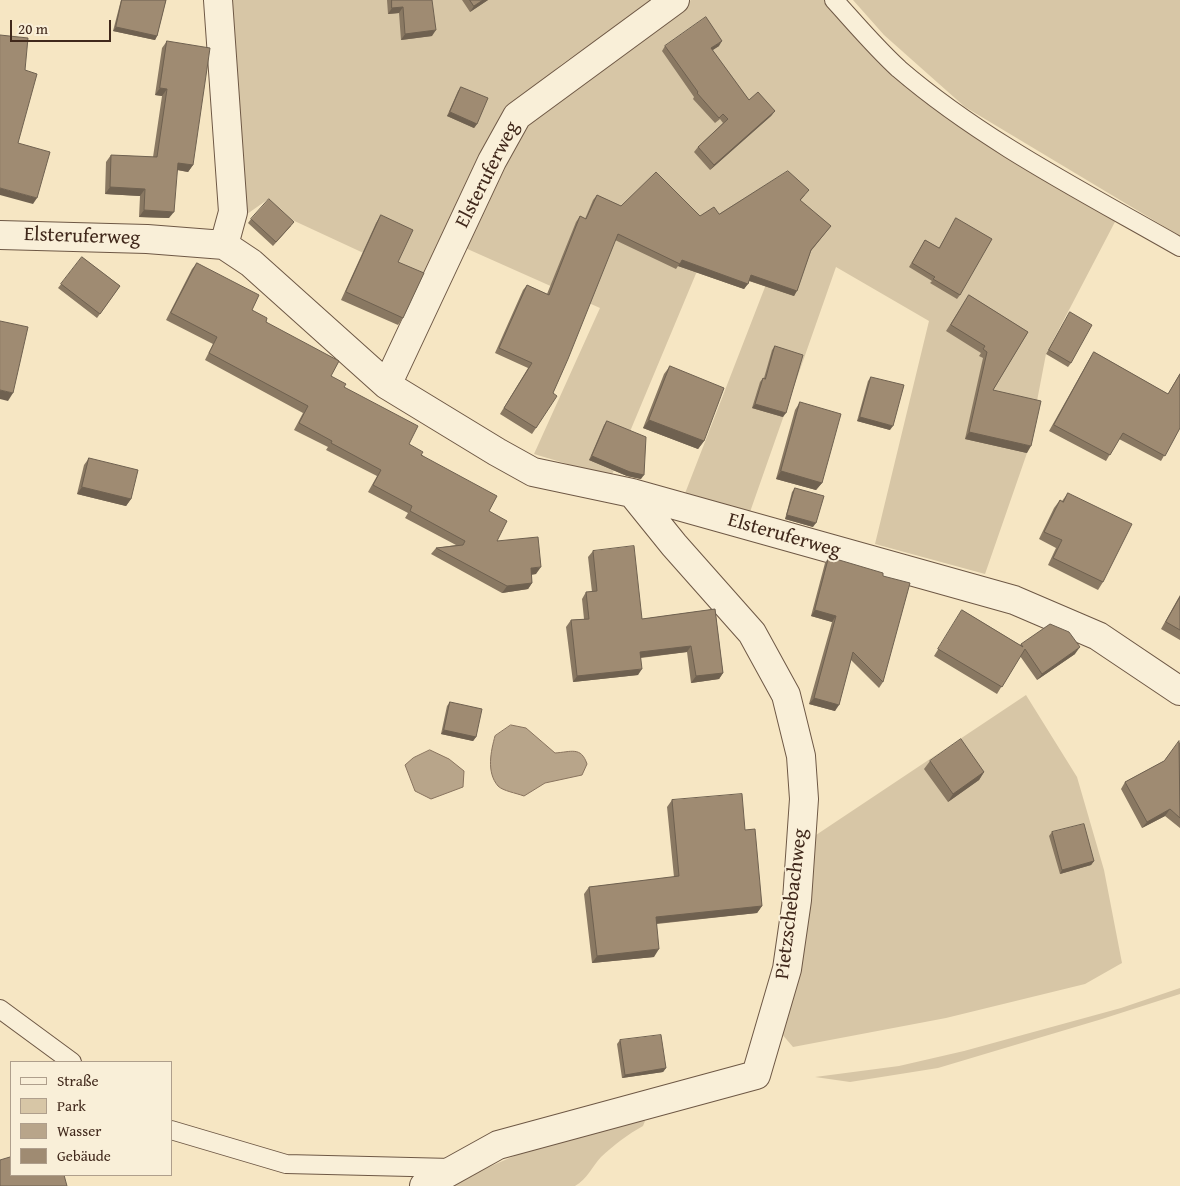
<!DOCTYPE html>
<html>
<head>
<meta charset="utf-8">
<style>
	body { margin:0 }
	#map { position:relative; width:1180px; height:1186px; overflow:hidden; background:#f6e6c3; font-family:"Gentium Book Plus",serif }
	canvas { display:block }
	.legend { position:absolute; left:10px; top:1061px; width:162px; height:115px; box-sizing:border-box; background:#f9efd8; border:1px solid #af9f8c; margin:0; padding:6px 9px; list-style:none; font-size:15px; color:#40281b }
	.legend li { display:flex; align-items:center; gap:10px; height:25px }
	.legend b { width:25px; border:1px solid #af9f8c }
	.scale { position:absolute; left:10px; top:20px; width:101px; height:22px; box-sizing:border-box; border:2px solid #40281b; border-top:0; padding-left:6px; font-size:15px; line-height:18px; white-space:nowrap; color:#40281b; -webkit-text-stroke:4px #f9efd8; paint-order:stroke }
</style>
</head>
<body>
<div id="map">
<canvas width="1180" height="1186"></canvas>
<ul class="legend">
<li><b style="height:6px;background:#f9efd8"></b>Straße</li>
<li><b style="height:14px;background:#d7c6a6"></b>Park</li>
<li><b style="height:14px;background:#b8a58a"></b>Wasser</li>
<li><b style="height:14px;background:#9f8b72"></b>Gebäude</li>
</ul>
<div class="scale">20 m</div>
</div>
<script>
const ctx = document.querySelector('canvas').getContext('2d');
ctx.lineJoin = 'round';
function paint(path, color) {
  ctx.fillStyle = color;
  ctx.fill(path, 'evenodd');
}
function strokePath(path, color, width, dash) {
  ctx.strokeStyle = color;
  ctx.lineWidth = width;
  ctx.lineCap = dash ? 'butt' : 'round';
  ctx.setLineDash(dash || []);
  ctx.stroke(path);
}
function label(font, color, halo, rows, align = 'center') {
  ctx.font = font + ' "Gentium Book Plus",serif';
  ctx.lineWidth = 4;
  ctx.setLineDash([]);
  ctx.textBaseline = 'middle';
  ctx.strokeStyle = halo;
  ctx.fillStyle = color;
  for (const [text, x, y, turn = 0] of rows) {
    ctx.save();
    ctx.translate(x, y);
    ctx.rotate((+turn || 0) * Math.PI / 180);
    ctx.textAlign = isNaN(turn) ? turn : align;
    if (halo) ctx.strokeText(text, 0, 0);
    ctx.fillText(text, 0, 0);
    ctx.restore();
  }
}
const green = new Path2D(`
	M224,0H654L562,64L509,108L426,282L288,218L267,200L240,219Z
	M691,0H825L874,55L1117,218L1046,354L1027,453L985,574L875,544L929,321L836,267L750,512L684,496L765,287L779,245L705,252L611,477L534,454L600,308L463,247L516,135L533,114Z
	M853,0H1180V236L965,107L884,35Z
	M1026,695L1077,777L1104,870L1122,963L1085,984L946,1018L793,1047L781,1033L810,906V839Z
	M1180,988V994L1102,1019L938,1068L850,1082L815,1077L899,1066L964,1051L1121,1008Z
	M639,1115L645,1121L643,1126C628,1134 614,1145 601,1157C592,1167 587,1179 575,1186H445L528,1150Z`);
const water = new Path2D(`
	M511,725L526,728L555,753C571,752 581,746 587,764L582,775L545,783L524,796C516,793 503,791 498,786C486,772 491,751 495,736Z
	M430,750L449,759L464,771L463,787L431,799L415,791L405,765L413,758Z`);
const service = new Path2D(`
	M834,0C855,23 876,48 899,69C983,141 1084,192 1180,247
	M0,1009L72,1062
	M171,1130L286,1164L452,1168`);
const minor = new Path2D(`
	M218,0L233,212L224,245
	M0,235L147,239L224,245L251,263L387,385L497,452L533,472L632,493L1014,600L1098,636L1180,691
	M387,385L492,161L517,116L675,0
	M424,1186L498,1145L756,1075L787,969L797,900L804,799L801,756L786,695L752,633L674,545L632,493`);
const wall = new Path2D(`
	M121,0H166L157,36L155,40L113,31Z
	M387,0H432V36L401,40L399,13L388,14Z
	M462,0H488L470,12Z
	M167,41L193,165L188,172L177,170L169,218L139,217L140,196L105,194L106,162L111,155L153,157L162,96L155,95L162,48Z
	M665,46H719L712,50L749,100L775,111L771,116L710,170L694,152L698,147L723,123L720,119L715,123L693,99L694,97L662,51Z
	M461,87L477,124L474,128L447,116L458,91Z
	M597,195L621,206L700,216L719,214L805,195L800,201L831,226L811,251L794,296L749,281L744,289L678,266L676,269L615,240L536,428L532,434L500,414L528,368L495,353L523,290L527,285L547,294L576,222L580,216L585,219L593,200Z
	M381,215L403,318L398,325L341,300L376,223Z
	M956,218L960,295L957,299L930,283L932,281L909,267L925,240L939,248Z
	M251,219L291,226L273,246L248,223Z
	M82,257L120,286L97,318L58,288Z
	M197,263L252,310L331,376L409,444L489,511L497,541L536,574L531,575L532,583L528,589L502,593L431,554L436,548L456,545L405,518L408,513L368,492L377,476L326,450L328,447L294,430L303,413L205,360L213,344L166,320L192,269Z
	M969,295L1028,332L993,390L1027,453L965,439L983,358L979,356L981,353L946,331Z
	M1070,312L1071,363L1068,367L1046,354Z
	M775,346L783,417L752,408L760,382L763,378H764L772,350Z
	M1094,352L1168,394L1180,373V428L1161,461L1119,439L1106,461L1049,431L1090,358Z
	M670,366L704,441L698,449L643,428L664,374Z
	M871,377L890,430L857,421L868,381Z
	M800,402L822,483L816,490L776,479L795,410Z
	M607,421L641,479L627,476L589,460L604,425Z
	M89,458L131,499L126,506L77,494L84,465Z
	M795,488L813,527L785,519L792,492Z
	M1068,493L1103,582L1098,590L1048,565L1056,548L1039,539L1054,508L1060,500L1062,501Z
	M593,551L642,619L715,609L723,673L719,679L691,683L687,652L641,658L638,675L573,682L566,627L571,620L584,619L582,599L586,592H592L588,557Z
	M829,557L883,576V682L879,688L851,660L835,711L809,704L832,622L811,616L825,563Z
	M1180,595V640L1161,629Z
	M962,610L1020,645L1021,644L1075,654L1037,680L1020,656L997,694L934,656Z
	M450,702L476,737L473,741L441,734L447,706Z
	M1180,742V828L1165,816L1142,828L1121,789L1125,782L1164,761Z
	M930,761L984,772L979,780L948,802L924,769Z
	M672,800L745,830L762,906L757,913L657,924L654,957L592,963L584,894L589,887L674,877L667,807Z
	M1052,832L1094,861L1091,865L1060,874L1049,836Z
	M620,1040L666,1068L663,1072L622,1078L617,1044Z`);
const shadedWall = new Path2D(`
	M483,0H488L470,12L474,6Z
	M403,7L399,13L388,14L392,8Z
	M116,27L157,36L155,40L113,31Z
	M436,30L432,36L401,40L405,34Z
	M722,41L719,46L707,54L711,48Z
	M160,88L167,89L162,96L155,95Z
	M775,111L771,116L710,170L714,165Z
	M450,112L477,124L474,128L447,116Z
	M178,163L193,165L188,172L173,169Z
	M110,187L145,189L140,196L105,194Z
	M0,188L37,198L33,204L0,195Z
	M144,210L174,212L169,218L139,217Z
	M682,260L748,284L744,289L678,266Z
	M751,275L797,291L794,296L747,280Z
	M0,390L13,393L8,401L0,399Z
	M755,404L786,413L783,417L752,408Z
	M860,417L893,426L890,430L857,421Z
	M649,420L704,441L698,449L643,428Z
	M969,432L1031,446L1027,453L965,439Z
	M592,456L644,475L641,479L627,476L589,460Z
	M781,471L822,483L816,490L776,479Z
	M82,487L131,499L126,506L77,494Z
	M787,515L816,523L813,527L785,519Z
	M541,567L536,574L526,575L531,568Z
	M532,583L528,589L502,593L507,586Z
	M815,610L836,616L832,622L811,616Z
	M691,646L687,652L636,658L640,652Z
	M1080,647L1075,654L1037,680L1042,674Z
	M642,669L638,675L573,682L577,676Z
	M723,673L719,679L691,683L696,676Z
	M814,698L839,705L835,711L809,704Z
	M444,730L476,737L473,741L441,734Z
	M984,772L979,780L948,802L953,794Z
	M1170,809L1165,816L1142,828L1147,822Z
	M1094,861L1091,865L1060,874L1062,870Z
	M762,906L757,913L651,924L656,917Z
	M659,949L654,957L592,963L597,956Z
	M666,1068L663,1072L622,1078L625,1075Z`);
const building = new Path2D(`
	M122,0H166L157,36L116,27Z
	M392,0H432L436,30L405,34L403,7L392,8Z
	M470,0H483L474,6Z
	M706,17L722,41L711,48L749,100L758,92L775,111L714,165L698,147L728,119L723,114L719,118L697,93L698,92L665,46Z
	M0,35L28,38L25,70L37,74L18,143L50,152L37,198L0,188Z
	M167,41L210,48L193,165L178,163L174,212L144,210L145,189L110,187L111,155L157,157L167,89L160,88Z
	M461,87L488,98L477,124L450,112Z
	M788,171L809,190L800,200L831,226L811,250L797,291L751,275L748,284L682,260L680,264L618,234L568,359L553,393L557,396L536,428L504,408L532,363L499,348L527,285L549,295L580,216L586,219L597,195L621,206L656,172L700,216L714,207L719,214Z
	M269,199L294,222L276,242L251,219Z
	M381,215L413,230L398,262L424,273L403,318L346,292Z
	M956,218L992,239L960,295L933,279L935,277L912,263L925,240L939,248Z
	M82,257L120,286L100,314L61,284Z
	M197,263L259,295L252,310L267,318L266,322L339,361L331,376L346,384L344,387L418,426L409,444L423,452L421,455L497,496L489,511L507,521L497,541L538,537L541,567L531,568L532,583L507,586L436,548L463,545L465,541L410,511L412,506L373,485L381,470L331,443L332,441L299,423L308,406L209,353L217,337L171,313Z
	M969,295L1028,332L993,390L1041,401L1031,446L969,432L987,352L983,349L985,346L951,325Z
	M1070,312L1092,325L1071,363L1049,350Z
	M0,321L28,327L13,393L0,390Z
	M775,346L803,355L786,413L755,404L763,378L765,379Z
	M1094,352L1168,394L1180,374V428L1165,456L1123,433L1110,455L1054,425Z
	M670,366L724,388L704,441L649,420Z
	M871,377L904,385L893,426L860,417Z
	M800,402L841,414L822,483L781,471Z
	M607,421L646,437L644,475L630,472L592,456Z
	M89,458L138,470L131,499L82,487Z
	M795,488L824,496L816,523L787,515Z
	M1068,493L1132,524L1103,582L1053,558L1062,540L1044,532L1060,500L1063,502Z
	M634,546L642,619L715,609L723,673L696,676L691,646L640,652L642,669L577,676L571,620L589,619L586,592L597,591L593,551Z
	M829,557L883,573V576L910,583L883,682L853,652L839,705L814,698L836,616L815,610Z
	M1180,597V630L1166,622Z
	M962,610L1023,647L1021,644L1050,624L1069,632L1080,647L1042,674L1025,649L1002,687L938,649Z
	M450,702L482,709L476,737L444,730Z
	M961,739L984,772L953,794L930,761Z
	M1179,741L1180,818L1170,809L1147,822L1125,782L1164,761Z
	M742,794L745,830L755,829L762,906L656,917L659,949L597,956L589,887L679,876L672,800Z
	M1084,824L1094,861L1062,870L1052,832Z
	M661,1035L666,1068L625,1075L620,1040Z
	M11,1155V1175H64L67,1186H0V1160L10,1157Z`);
const streetNames = [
	["Elsteruferweg",488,175,-63],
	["Elsteruferweg",82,237,2],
	["Elsteruferweg",784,536,16],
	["Pietzschebachweg",792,904,-83]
];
paint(green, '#d7c6a6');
paint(water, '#b8a58a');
strokePath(water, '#88735e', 1);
strokePath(service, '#6e5845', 20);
strokePath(minor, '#6e5845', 30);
strokePath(service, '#f9efd8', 18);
strokePath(minor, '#f9efd8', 28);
paint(wall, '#897862');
paint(shadedWall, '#6f6150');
paint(building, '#9f8b72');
strokePath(building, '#6f6150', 1);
label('20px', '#40281b', '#f9efd8', streetNames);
</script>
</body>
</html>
